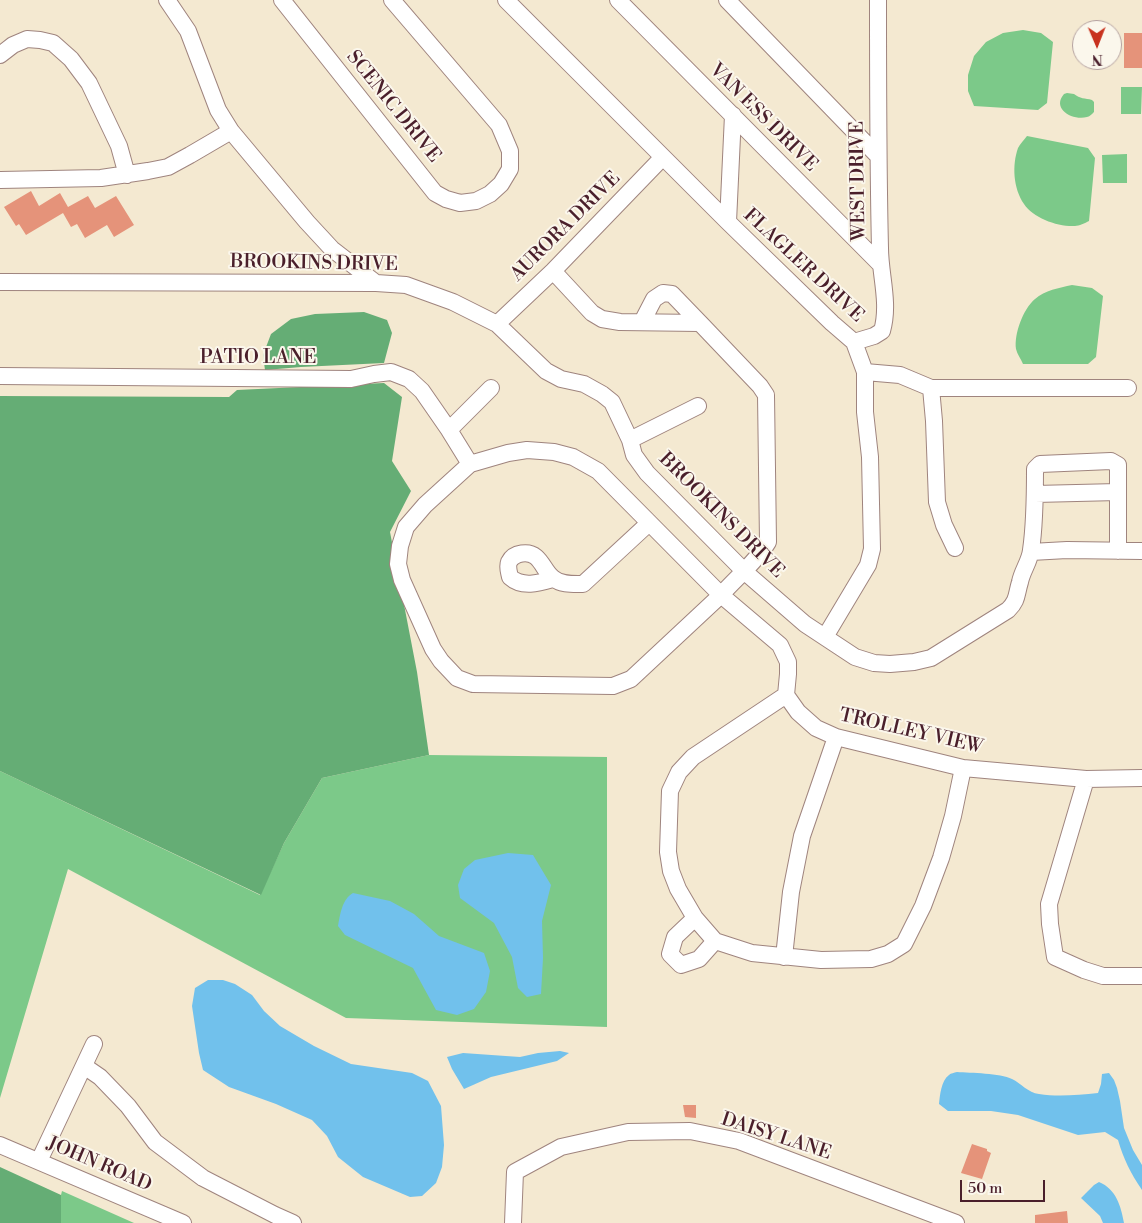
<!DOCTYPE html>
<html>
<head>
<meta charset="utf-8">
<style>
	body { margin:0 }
	#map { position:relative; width:1142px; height:1223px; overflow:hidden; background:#f4e9d1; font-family:"Libre Bodoni",serif }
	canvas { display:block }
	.north { position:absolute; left:1072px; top:20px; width:50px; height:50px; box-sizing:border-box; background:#fbf7ec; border:1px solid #b4a19f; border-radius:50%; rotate:179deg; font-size:14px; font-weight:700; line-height:20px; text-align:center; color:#4a1f2b }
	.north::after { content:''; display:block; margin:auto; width:18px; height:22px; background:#c8321e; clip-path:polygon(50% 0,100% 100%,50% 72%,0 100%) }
	.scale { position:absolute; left:960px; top:1180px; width:85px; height:22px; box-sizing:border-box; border:2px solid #4a1f2b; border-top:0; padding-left:6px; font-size:15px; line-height:18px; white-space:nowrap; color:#4a1f2b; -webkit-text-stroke:4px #fbf7ec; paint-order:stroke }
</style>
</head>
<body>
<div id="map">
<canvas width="1142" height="1223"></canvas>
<div class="north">N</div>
<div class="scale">50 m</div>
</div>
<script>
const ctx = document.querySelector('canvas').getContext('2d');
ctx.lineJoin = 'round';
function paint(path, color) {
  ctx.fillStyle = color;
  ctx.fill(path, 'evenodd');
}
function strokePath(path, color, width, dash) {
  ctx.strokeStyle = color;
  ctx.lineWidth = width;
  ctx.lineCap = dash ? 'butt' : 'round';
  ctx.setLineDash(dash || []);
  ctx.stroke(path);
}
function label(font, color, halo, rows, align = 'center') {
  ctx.font = font + ' "Libre Bodoni",serif';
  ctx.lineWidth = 4;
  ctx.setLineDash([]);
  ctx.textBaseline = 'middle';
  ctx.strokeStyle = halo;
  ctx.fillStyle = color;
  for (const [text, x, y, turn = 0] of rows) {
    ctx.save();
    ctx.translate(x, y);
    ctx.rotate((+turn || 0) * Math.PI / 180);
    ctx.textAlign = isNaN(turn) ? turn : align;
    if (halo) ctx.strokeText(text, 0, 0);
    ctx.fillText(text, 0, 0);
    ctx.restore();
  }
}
const green = new Path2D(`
	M1023,30L1041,33L1053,42L1047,103L1038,110L974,106L968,91V75L974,56L986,42L1003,33Z
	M1121,87H1142L1141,114H1121Z
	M1067,93L1074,94C1080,99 1085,98 1092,100L1094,102V112C1092,114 1089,117 1087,117C1073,121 1051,109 1064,94Z
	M1027,136L1088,148L1095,158L1089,221C1085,223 1079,226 1075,226C1058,227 1033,218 1024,204C1013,188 1012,165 1018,148C1020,144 1024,140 1027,136Z
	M1127,154V183H1103L1102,155Z
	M1072,285L1092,288L1103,296L1096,357L1088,364H1023C1021,359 1017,354 1016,349C1014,334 1023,309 1035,299C1045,290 1059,288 1072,285Z
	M429,755L607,757V1027L346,1018L68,869L0,1098V771L260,895L284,843L322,778Z
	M62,1191L134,1223H61V1195Z`);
const forest = new Path2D(`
	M364,312L387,320L392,333L384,363L301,367L265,370L263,355L271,334L291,319L315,314Z
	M384,383L402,397L392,461L411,491L390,532L417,672L429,755L322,778L284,843L261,895L0,771V396L229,397L237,390Z
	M0,1167L61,1195V1223H0Z`);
const water = new Path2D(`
	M508,853L533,855L551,885L542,921L543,958L541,994L527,997L518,988L512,957L494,923L460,898L458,885L464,869L475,860Z
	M353,893L390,901L414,914L439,936L484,953L490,971L486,992L474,1009L457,1015L436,1010L413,968L345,935L338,926C340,915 342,899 353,893Z
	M208,980H223L235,984L252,995L264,1011L280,1026L314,1046L351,1064L412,1073L428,1081L441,1106L444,1145L442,1167L436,1183L422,1196L410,1197L363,1177L338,1157L327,1136L312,1120L276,1104L229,1087L203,1070L199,1053L192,1006L195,988Z
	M560,1051L569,1053L557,1061L491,1077L464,1089L452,1069L447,1057L463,1053L520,1057L538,1053Z
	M957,1072C971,1073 1000,1073 1012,1079C1021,1083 1028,1093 1039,1094C1058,1097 1078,1095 1098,1093L1101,1084L1102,1074L1109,1073L1114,1080L1117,1088L1120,1101L1124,1128L1133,1150L1142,1165V1190C1130,1172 1124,1160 1118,1140L1105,1132L1078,1135L1018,1115L991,1111H948L939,1104C940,1095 941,1081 949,1075C951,1073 954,1073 957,1072Z
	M1099,1182C1116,1189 1121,1206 1124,1223H1103L1100,1216L1081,1198L1094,1185Z`);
const building = new Path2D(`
	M1124,33H1142V68H1124Z
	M31,191L39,206L60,193L68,207L88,196L95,208L116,196L134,225L114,237L107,225L85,238L77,224L71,227L63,213L26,235L19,224L16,226L4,207Z
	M683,1105H696V1118L685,1117Z
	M972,1144L987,1149V1151L991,1153L982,1179L961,1173Z
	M1067,1211L1068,1223H1035V1215Z`);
const minor = new Path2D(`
	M167,0L188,31L218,110L231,131L307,222L332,249L376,283
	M282,0L435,193L446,199L460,203L476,201L490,194L501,184L510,169V151L499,125L392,0
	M506,0L728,222L832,323L854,342L865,372V412L870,457L872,549L868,565L825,637
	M618,0L880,264
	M727,0L878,156
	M0,55L13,45L27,39L40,40L53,43L71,59L89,83L119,146L127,175
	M0,180L101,178L148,171L168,167L190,155L231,131
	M728,222L733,115
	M553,271L592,313L602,319L620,322L700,323L760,386L766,395L768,542C756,562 737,577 721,595L631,679L613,686L473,684L457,678L441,661L433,649L402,580L398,564L400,546L406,527L425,505L470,464L508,453L527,450L554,452L573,457L598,471L721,595L780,645L788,662V674L786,695L798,712L816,728L836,737L963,768L1086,779L1142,778
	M0,282L376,283L406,285L453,302L497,324L546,371L561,379L584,384L602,394L612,402L630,440L634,455L647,473L745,572L805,624L855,657L874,663L890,664L914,662L931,658L1008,610C1018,600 1016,595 1020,582C1022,571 1030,561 1031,550C1035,523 1035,496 1035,469L1040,464L1111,461L1118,465V551
	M642,322L654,299L663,293L672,294L700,323
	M497,324L553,271L663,157
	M854,342L874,336L882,331C890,303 880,275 880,248C878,165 878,83 878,0
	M865,372L900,375L931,388H1128
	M0,376L351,379L374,374L391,372L409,379L422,391L449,430L470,464
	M931,388L934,421L937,502L944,525L955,548
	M449,430L491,388
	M630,440L698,406
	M1035,494L1118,492
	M1031,552L1067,550L1142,551
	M553,579C539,583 522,588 510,577C509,572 507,567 509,562C514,552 529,551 536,557C543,563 546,573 553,578C561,585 573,584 583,584L649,523
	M786,695L693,757L679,772L670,791L668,852L671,871L678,889L695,918L715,941L752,953L821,960L871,959L888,954L904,944L923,906L941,858L953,816L963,768
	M1086,779L1049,904L1050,924L1055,957L1084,970L1103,976H1142
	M695,918L675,937L670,954L681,965L699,959L715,941
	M784,957L791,892L802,836L836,737
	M84,1066L100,1077L128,1106L155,1142L203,1178L275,1215L293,1223
	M0,1145L183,1223
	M39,1161L94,1044
	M513,1223L515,1172L561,1147L628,1132L690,1131L739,1141L956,1223`);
const streetNames = [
	["SCENIC DRIVE",393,107,51],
	["VAN ESS DRIVE",763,118,45],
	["WEST DRIVE",859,181,-91],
	["AURORA DRIVE",566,227,-45],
	["BROOKINS DRIVE",314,264,1],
	["FLAGLER DRIVE",803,266,43],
	["PATIO LANE",258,358],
	["BROOKINS DRIVE",721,516,45],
	["TROLLEY VIEW",911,732,13],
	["DAISY LANE",776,1137,18],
	["JOHN ROAD",99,1165,23]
];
paint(green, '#7cc989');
paint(forest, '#65ad75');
paint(water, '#71c1ec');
paint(building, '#e5937a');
strokePath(minor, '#9f847e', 18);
strokePath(minor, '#fff', 16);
label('19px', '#4a1f2b', '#fbf7ec', streetNames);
</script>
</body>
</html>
